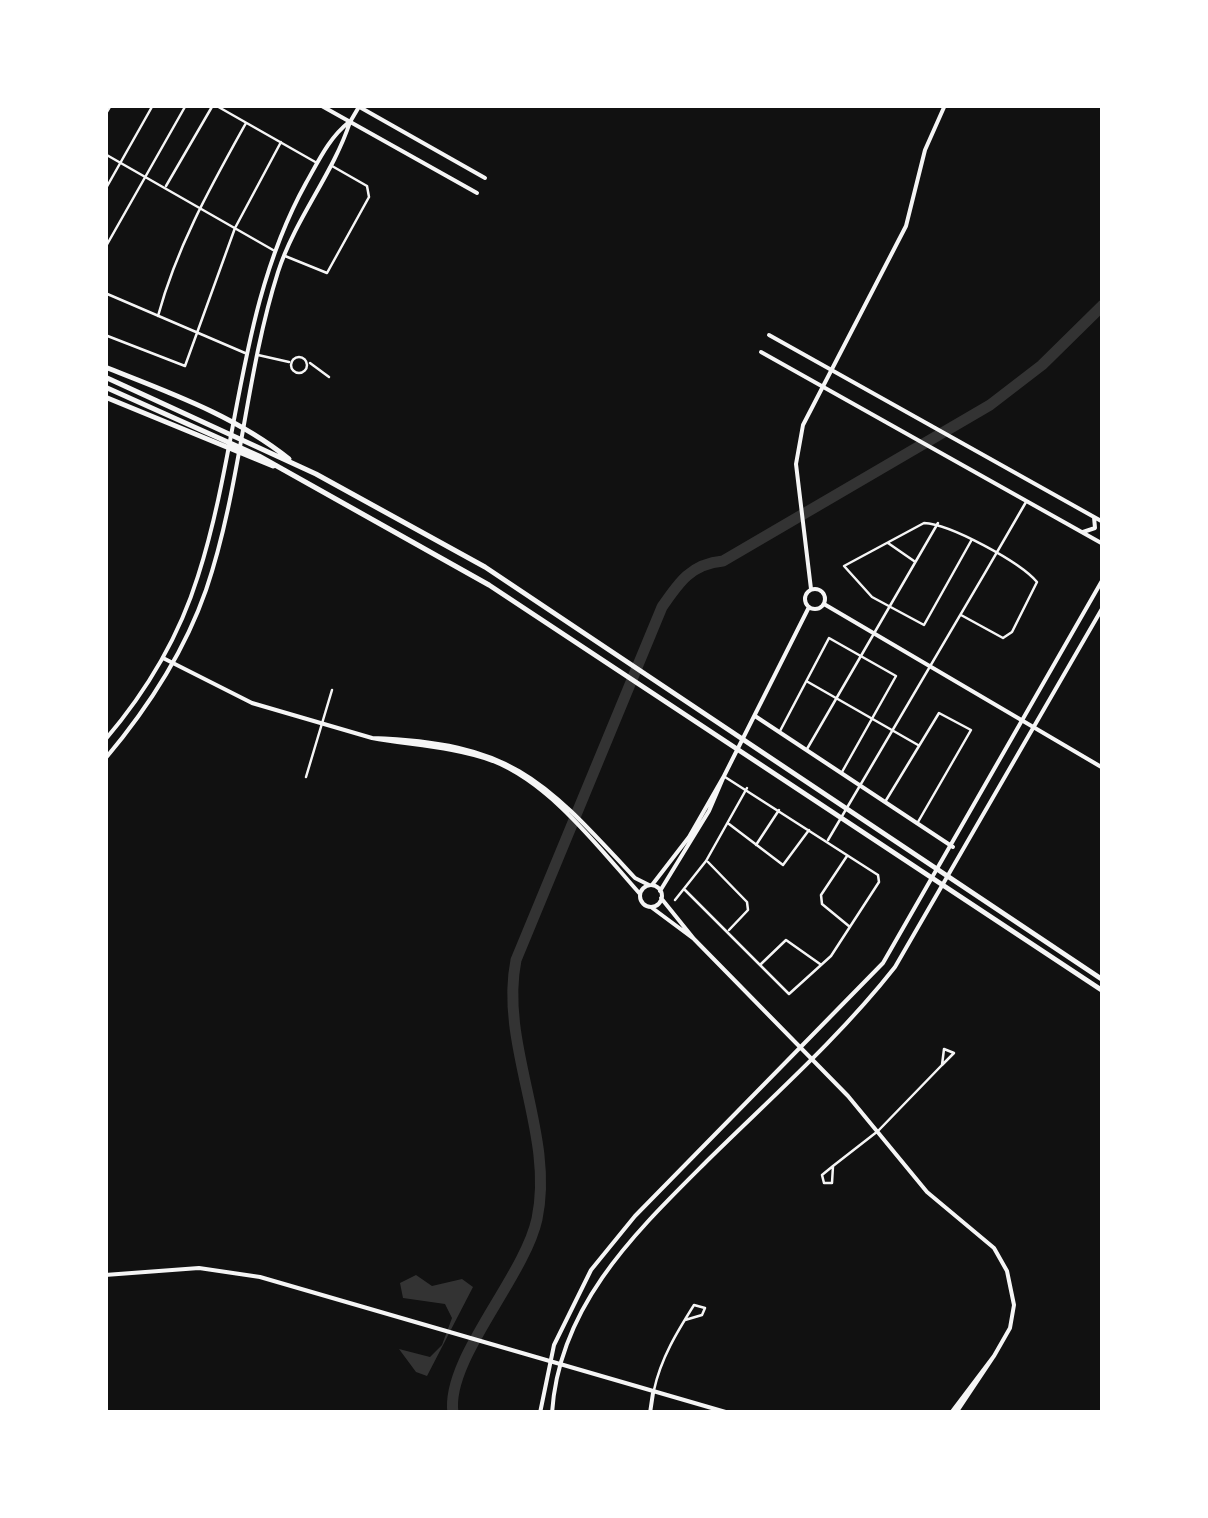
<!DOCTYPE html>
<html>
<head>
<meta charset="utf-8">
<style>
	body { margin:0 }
	#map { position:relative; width:1208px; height:1518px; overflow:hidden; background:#111; font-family:Barlow,sans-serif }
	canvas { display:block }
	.frame { position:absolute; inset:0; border:108px solid #fff; pointer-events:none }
</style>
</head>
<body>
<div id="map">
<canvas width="1208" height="1518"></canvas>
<div class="frame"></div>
</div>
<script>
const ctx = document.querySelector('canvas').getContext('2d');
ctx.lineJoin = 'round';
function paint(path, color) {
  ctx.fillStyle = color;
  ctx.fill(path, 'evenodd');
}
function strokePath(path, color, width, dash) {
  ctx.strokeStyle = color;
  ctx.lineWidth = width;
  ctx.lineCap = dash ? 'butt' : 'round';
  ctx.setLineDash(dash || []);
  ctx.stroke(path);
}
const water = new Path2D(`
	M416,1275L432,1286L462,1279L473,1287L427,1376L416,1372L399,1349L430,1357L442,1345L452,1318L445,1304L403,1298L400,1283Z`);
const river = new Path2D(`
	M453,1413C445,1360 524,1278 537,1219C555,1134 499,1045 516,960L662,607C679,582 691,564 723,561L990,405L1042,365L1103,305`);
const minor = new Path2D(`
	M215,105L317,163
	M105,115L111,105
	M105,154L273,250
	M166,186L213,105
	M105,190L153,105
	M105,248L186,105
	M285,256L327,273L369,197L367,186L332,166
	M105,293L245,353
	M158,316C177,246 211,186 246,123
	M105,335L185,366L235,228L281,142
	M258,355L289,362
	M291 365a8 8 0 1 1 16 0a8 8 0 1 1-16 0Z
	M310,363L329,377
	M888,543L914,561
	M961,615L1003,638L1012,632L1037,582C1020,562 950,524 924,523L844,566L872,597L924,625L971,541
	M808,682L918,745
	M780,731L829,638L896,676L842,772
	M807,749L938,523
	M306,777L332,690
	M885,802L939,713L971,730L918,822
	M729,824L783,865L809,830
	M828,840C895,727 961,615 1026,502
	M756,845L779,810
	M847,856L821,895L822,904L850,927
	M708,862L747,902L748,910L729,930
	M685,890L789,994L831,956L879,882L878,875L725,777
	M675,900L706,861L747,788
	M761,964L786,940L820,964
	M944,1049L954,1053L942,1065Z
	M833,1166L878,1131L942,1065
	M833,1166L832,1183H824L822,1175Z
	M654,1390C661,1358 677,1332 694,1305L705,1308L702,1315L685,1320`);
const tertiary = new Path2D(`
	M350,122L360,105
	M805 599a10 10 0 1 1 20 0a10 10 0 1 1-20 0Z
	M811,589L796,464L803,425L906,226L925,150L945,105
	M824,604L1103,768
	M163,658L252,703L372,738
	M755,716L953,847
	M724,776L809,607
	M652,885L689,837L724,776L709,811L660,891
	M640 896a11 11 0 1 1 22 0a11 11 0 1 1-22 0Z
	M640,894C599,848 551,784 493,761C455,747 411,745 372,738C513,743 543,779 635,878L649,885
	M651,907L694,939L661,898
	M694,939L848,1096L927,1192L994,1248L1007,1271L1014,1305L1010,1328L994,1356
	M105,1275L199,1268L260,1277L729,1413
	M650,1413L653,1393
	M951,1413L994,1356L956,1413`);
const secondary = new Path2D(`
	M320,105L477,193
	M356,105L485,178
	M769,335L1103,522
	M761,352L1103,544
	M1083,532L1095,528L1094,517
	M105,740C146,692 179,637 198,576C240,445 238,306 306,183C319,160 329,138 349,122
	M105,759C148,708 184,653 206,590C241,487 245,376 278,272C295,219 333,174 350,122
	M540,1413L554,1345L591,1270L635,1216L883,963L1103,579
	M552,1413C559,1304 637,1231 709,1159C772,1097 840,1037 895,967L1103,607`);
const trunk = new Path2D(`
	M105,367C168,392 236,416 289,459
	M105,377L316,474L485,567L1103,980
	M105,387L259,456L489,585L1103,991
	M105,397L273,466`);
paint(water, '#333');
strokePath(river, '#333', 11);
strokePath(minor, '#f5f5f5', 2.5);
strokePath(tertiary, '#f5f5f5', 4);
strokePath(secondary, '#f5f5f5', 4);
strokePath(trunk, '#f5f5f5', 5);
</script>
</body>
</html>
